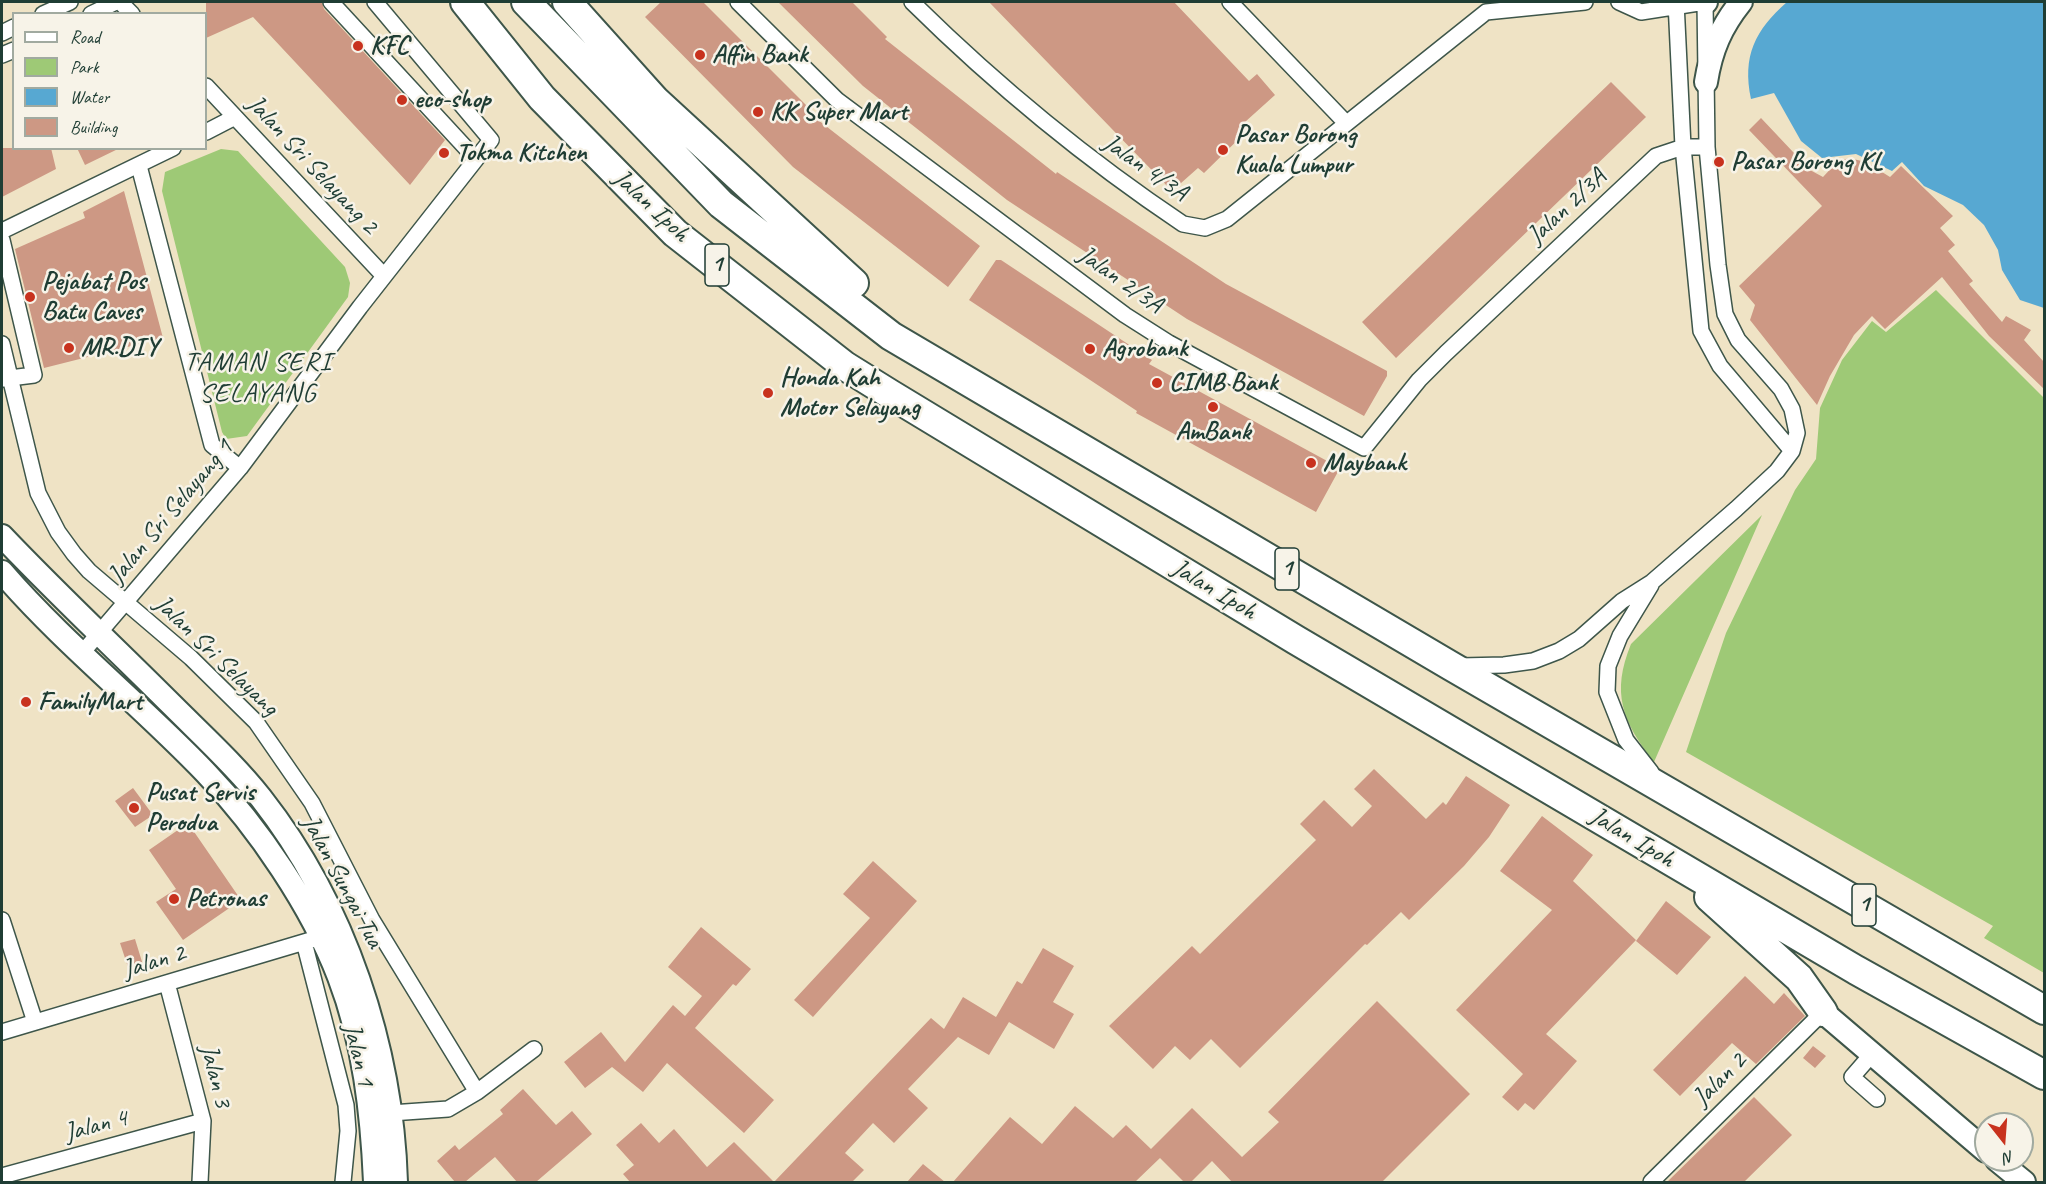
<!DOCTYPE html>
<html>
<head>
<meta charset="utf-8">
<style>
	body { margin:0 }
	#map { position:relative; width:2046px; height:1184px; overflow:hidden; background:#efe3c5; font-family:Caveat,sans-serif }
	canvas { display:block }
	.frame { position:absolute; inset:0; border:3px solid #1f3d34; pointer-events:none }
	.legend { position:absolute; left:12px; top:12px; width:195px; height:138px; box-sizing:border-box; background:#f7f3e8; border:2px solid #a1aaa0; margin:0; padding:8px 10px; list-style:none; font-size:18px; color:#1f3d34 }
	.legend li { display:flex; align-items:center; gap:12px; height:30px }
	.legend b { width:30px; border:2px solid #a1aaa0 }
	.north { position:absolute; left:1974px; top:1112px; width:60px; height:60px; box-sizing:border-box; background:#f7f3e8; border:2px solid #a1aaa0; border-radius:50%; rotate:163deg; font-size:16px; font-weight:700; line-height:24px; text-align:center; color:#1f3d34 }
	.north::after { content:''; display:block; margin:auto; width:21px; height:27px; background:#c8321e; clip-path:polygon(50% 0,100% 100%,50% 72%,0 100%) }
</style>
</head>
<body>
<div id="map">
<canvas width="2046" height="1184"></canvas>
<div class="frame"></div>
<ul class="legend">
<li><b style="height:8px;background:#fff"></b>Road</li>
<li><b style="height:16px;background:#9ec976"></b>Park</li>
<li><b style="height:16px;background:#57a8d2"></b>Water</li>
<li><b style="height:16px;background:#cd9884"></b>Building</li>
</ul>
<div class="north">N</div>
</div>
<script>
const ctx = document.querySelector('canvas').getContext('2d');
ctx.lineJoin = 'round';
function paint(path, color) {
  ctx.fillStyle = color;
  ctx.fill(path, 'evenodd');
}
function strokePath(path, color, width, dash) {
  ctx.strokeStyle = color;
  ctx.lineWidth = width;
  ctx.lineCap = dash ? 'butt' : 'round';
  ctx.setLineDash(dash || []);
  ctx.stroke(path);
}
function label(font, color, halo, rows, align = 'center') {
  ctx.font = font + ' Caveat,sans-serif';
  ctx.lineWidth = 5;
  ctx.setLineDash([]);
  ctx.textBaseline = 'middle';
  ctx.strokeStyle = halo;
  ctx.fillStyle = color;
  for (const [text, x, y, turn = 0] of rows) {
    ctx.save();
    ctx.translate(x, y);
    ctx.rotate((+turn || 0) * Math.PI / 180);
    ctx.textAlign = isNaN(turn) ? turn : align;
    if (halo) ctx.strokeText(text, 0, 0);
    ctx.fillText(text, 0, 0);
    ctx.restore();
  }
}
const green = new Path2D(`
	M221,149L238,151L345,267L350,283L348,297L247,436L226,439L222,432L162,191L165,172Z
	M1936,290L2044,398V973L1984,938L1993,926L1686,752L1726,633L1795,490L1816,459L1820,408L1842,360L1872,321L1886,332Z
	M1762,515L1654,762C1622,721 1611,693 1631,644Z`);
const water = new Path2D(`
	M1787,2H2044V308L2020,300L2002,270L1998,250L1984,225L1963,205L1924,186L1902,162L1892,171L1856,154L1822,158L1801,141L1774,93L1751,99C1742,56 1755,30 1787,2Z`);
const building = new Path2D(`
	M206,2H322L324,9L445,140L410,185L253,17L206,38Z
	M661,2H703L815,114L813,116L980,246L948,287L793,167L645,17Z
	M778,2H852L887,37L885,39L1056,174L1057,172L1226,284L1387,371V376L1364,416L1187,319L1007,200L863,86Z
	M989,2H1174L1249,81L1257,74L1275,95L1245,122L1250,128L1204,173L1198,168L1172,191Z
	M1611,82L1646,117L1396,358L1362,322Z
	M1761,118L1810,170L1823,177L1837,162L1849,158L1866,162L1890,177L1901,166L1953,216L1940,228L1955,245L1948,251L1973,281L1969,284L2002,322L2006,316L2031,330L2024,340L2044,362V389L1989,336L1942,277L1885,329L1872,316L1854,335L1830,376L1817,405L1750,320L1755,305L1739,286L1822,206L1749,130Z
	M2,148H51L56,169L2,197Z
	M77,148H120L85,165Z
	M124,191L163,338L44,368L15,249L85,218L83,212Z
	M996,260H1001L1152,360L1149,364L1340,468L1316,512L1136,413L1137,411L969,300Z
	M1374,769L1426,819L1443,802L1446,805L1466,776L1510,805L1489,837L1464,866L1409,920L1401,912L1367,945L1365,944L1240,1068L1211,1039L1190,1060L1175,1046L1153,1069L1109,1026L1192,946L1200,954L1316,840L1300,824L1324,800L1352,827L1372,806L1354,789Z
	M133,788L153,815L135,827L115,801Z
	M1542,816L1593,855L1573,881L1636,940L1546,1034L1577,1061L1534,1110L1525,1103L1518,1111L1502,1097L1523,1074L1456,1010L1552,910L1500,871Z
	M188,823L241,900L183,940L156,902L176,889L149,850Z
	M873,861L917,901L813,1017L794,1000L870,918L843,894Z
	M1666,901L1711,937L1677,975L1636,941Z
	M701,927L751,969L736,986L733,984L695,1028L774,1100L744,1133L667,1063L643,1092L612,1067L585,1088L564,1062L601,1032L625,1062L673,1005L685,1016L702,996L668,967Z
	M135,939L143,965L129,970L120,943Z
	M1043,948L1074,966L1053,1002L1074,1014L1054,1049L1009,1022L989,1055L958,1037L908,1089L928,1108L894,1143L873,1123L845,1153L864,1170L852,1182H630L623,1174L634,1165L616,1145L641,1123L659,1143L674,1129L707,1167L734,1142L774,1182L931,1018L944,1029L963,997L996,1017L1017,981L1022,984Z
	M1745,976L1774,1004L1784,993L1805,1016L1756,1064L1732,1043L1680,1096L1653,1070Z
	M1377,1001L1470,1094L1382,1182H1232L1212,1161L1191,1182H1184L1160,1158L1135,1182H953L1010,1117L1042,1144L1075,1106L1113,1138L1126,1125L1151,1149L1192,1108L1242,1157L1279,1122L1268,1112Z
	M1813,1046L1826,1056L1815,1068L1803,1058Z
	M523,1089L556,1125L572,1111L592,1134L536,1182H517L495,1157L465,1182H455L437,1161L455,1145L459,1150L503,1114L500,1110Z
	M1754,1097L1792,1135L1744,1182H1667Z
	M923,1164L945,1182H907Z`);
const street = new Path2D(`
	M120,2L132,14
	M331,2L476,159
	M738,2L837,100L1125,315L1169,343L1364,448L1419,380L1446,353L1656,156L1683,147H1707
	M912,2C995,84 1086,159 1183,224L1205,228L1227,219L1486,12L1585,2
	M1230,2L1346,123
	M1619,2L1641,12L1705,2
	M1676,2L1683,147L1701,331L1720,366L1792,451
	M43,14L70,2
	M91,14L116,2
	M2,33L14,27
	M2,55L14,50
	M206,86L384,276
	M206,132L235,117
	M139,166L212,445L240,468
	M2,231L173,148
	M2,240L34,375L2,379
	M2,344L38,493L58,532L74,554L89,571L191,658L256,722L312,803L372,920L477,1092
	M1651,585L1620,636L1608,666L1607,692L1626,740L1651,772
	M82,653L240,468L360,307L491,140L375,2
	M1460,666L1504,665L1533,661L1559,651L1579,639L1622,601L1652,582L1736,509L1777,471L1792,451L1797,433L1792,409L1781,389L1738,340L1725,314L1718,265L1707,147L1705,2
	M2,920L35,1022
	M304,942L346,1105L348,1131L343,1182
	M167,983L203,1121L200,1182
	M2,1032L321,937
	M1872,1054L1852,1077L1877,1099
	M391,1113L448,1109L477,1092L534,1049
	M2,1176L203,1121
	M1651,1182L1823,1012`);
const secondary = new Path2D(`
	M1705,2H1706
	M1706,82C1711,50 1721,27 1741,2
	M2,536C57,594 116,649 173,706C202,735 235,765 261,798C345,905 392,1047 396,1182
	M2,572C64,644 140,704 206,773C258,827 312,907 339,977C364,1042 372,1114 375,1182
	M1823,1012L1986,1151
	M1997,1160L2024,1182`);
const highway = new Path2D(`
	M465,2L542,98L675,233L845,366L890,394L1296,640L1856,970L2044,1075
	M526,2L721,204L891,336L1451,666L2044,1010
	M567,2L655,100L854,283
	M1709,897L1799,978L1823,1012`);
const markers = [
	[358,46,6,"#c8321e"],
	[700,55,6,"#c8321e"],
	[402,100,6,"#c8321e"],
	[758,112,6,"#c8321e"],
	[1223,150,6,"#c8321e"],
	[444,153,6,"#c8321e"],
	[1719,162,6,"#c8321e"],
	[30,297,6,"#c8321e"],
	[69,348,6,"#c8321e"],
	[1090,349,6,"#c8321e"],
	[1157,383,6,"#c8321e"],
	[768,393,6,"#c8321e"],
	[1213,407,6,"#c8321e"],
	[1311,463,6,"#c8321e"],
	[26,702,6,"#c8321e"],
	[134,808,6,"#c8321e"],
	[174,899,6,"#c8321e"]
];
const shields = [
	[717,265,24],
	[1287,569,24],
	[1864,905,24]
];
const shieldNames = [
	["1",717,265],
	["1",1287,569],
	["1",1864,905]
];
const poiNames = [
	["KFC",370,46],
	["Affin Bank",712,55],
	["eco-shop",414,100],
	["KK Super Mart",770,112],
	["Pasar Borong",1235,135],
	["Kuala Lumpur",1235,165],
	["Tokma Kitchen",456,153],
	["Pasar Borong KL",1731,162],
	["Pejabat Pos",42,282],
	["Batu Caves",42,312],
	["MR.DIY",81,348],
	["Agrobank",1102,349],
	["Honda Kah",780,378],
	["Motor Selayang",780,408],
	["CIMB Bank",1169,383],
	["AmBank",1213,432,"center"],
	["Maybank",1323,463],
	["FamilyMart",38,702],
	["Pusat Servis",146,793],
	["Perodua",146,823],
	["Petronas",186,899]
];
const streetNames = [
	["Jalan Sri Selayang 2",312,165,47],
	["Jalan 4/3A",1145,168,35],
	["Jalan Ipoh",651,206,43],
	["Jalan 2/3A",1567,207,-43],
	["Jalan 2/3A",1120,280,35],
	["Jalan Sri Selayang 1",171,512,-50],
	["Jalan Ipoh",1214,590,31],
	["Jalan Sri Selayang",216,656,44],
	["Jalan Ipoh",1632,838,31],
	["Jalan Sungai Tua",342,882,62],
	["Jalan 2",154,962,-17],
	["Jalan 1",358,1055,76],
	["Jalan 3",215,1076,76],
	["Jalan 2",1720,1080,-45],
	["Jalan 4",96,1126,-15]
];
const neighbourhoodNames = [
	["TAMAN SERI",258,363],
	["SELAYANG",258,394]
];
paint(green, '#9ec976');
paint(water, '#57a8d2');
paint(building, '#cd9884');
strokePath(street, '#3e564a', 18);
strokePath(secondary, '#3e564a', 26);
strokePath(highway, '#3e564a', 32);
strokePath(street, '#fff', 15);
strokePath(secondary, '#fff', 22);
strokePath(highway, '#fff', 28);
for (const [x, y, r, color] of markers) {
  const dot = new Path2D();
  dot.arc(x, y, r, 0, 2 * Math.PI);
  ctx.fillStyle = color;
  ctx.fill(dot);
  strokePath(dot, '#f7f3e8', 2);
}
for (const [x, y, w] of shields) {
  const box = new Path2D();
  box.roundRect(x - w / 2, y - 21, w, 42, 4.5);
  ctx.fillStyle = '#f7f3e8';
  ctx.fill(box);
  strokePath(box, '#1f3d34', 1.5);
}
label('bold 24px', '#1f3d34', null, shieldNames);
label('bold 26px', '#1f3d34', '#f7f3e8', poiNames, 'left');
label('26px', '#1f3d34', '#f7f3e8', streetNames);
ctx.letterSpacing = '1.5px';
label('27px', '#1f3d34', '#f7f3e8', neighbourhoodNames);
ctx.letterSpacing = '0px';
</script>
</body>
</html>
